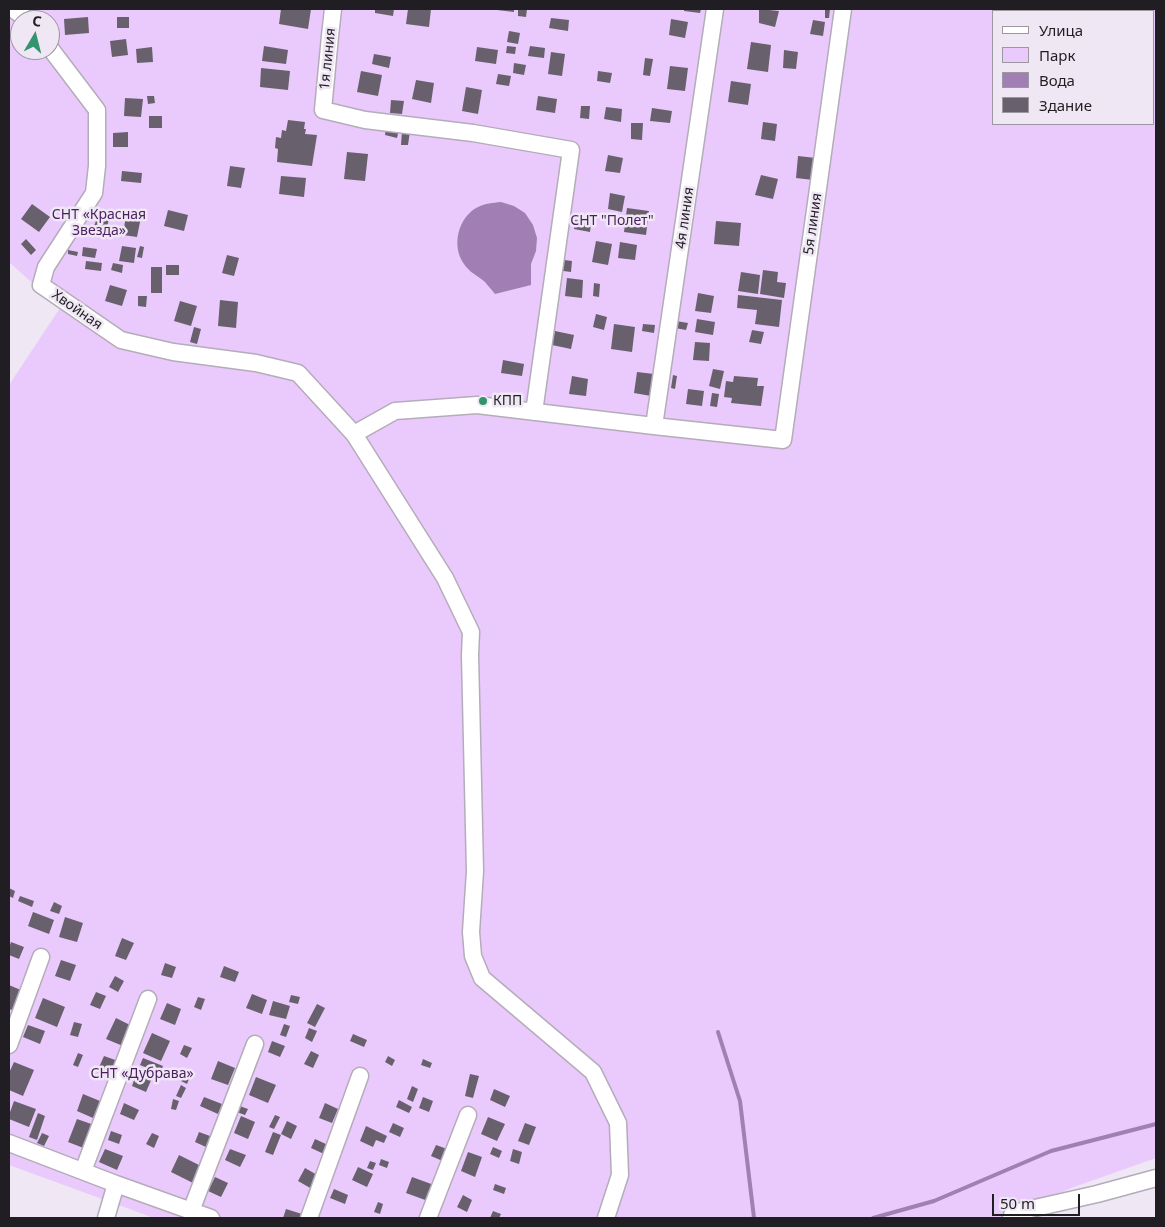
<!DOCTYPE html>
<html>
<head>
<meta charset="utf-8">
<style>
	body { margin:0 }
	#map { position:relative; width:1165px; height:1227px; overflow:hidden; background:#efe7f4; font-family:"Noto Sans",sans-serif }
	canvas { display:block }
	.frame { position:absolute; inset:0; border:10px solid #211e23; pointer-events:none }
	.legend { position:absolute; left:992px; top:10px; width:162px; height:115px; box-sizing:border-box; background:#efe7f4; border:1px solid #9d97a0; margin:0; padding:6px 9px; list-style:none; font-size:15px; color:#211e23 }
	.legend li { display:flex; align-items:center; gap:10px; height:25px }
	.legend b { width:25px; border:1px solid #9d97a0 }
	.north { position:absolute; left:10px; top:10px; width:50px; height:50px; box-sizing:border-box; background:#efe7f4; border:1px solid #9d97a0; border-radius:50%; rotate:8deg; font-size:14px; font-weight:700; line-height:20px; text-align:center; color:#211e23 }
	.north::after { content:''; display:block; margin:auto; width:18px; height:22px; background:#33946d; clip-path:polygon(50% 0,100% 100%,50% 72%,0 100%) }
	.scale { position:absolute; left:992px; top:1194px; width:88px; height:22px; box-sizing:border-box; border:2px solid #211e23; border-top:0; padding-left:6px; font-size:15px; line-height:18px; white-space:nowrap; color:#211e23; -webkit-text-stroke:4px #efe7f4; paint-order:stroke }
</style>
</head>
<body>
<div id="map">
<canvas width="1165" height="1227"></canvas>
<div class="frame"></div>
<ul class="legend">
<li><b style="height:6px;background:#fff"></b>Улица</li>
<li><b style="height:14px;background:#eacafd"></b>Парк</li>
<li><b style="height:14px;background:#a17fb4"></b>Вода</li>
<li><b style="height:14px;background:#68606c"></b>Здание</li>
</ul>
<div class="north">С</div>
<div class="scale">50 m</div>
</div>
<script>
const ctx = document.querySelector('canvas').getContext('2d');
ctx.lineJoin = 'round';
function paint(path, color) {
  ctx.fillStyle = color;
  ctx.fill(path, 'evenodd');
}
function strokePath(path, color, width, dash) {
  ctx.strokeStyle = color;
  ctx.lineWidth = width;
  ctx.lineCap = dash ? 'butt' : 'round';
  ctx.setLineDash(dash || []);
  ctx.stroke(path);
}
function label(font, color, halo, rows, align = 'center') {
  ctx.font = font + ' "Noto Sans",sans-serif';
  ctx.lineWidth = 5;
  ctx.setLineDash([]);
  ctx.textBaseline = 'middle';
  ctx.strokeStyle = halo;
  ctx.fillStyle = color;
  for (const [text, x, y, turn = 0] of rows) {
    ctx.save();
    ctx.translate(x, y);
    ctx.rotate((+turn || 0) * Math.PI / 180);
    ctx.textAlign = isNaN(turn) ? turn : align;
    if (halo) ctx.strokeText(text, 0, 0);
    ctx.fillText(text, 0, 0);
    ctx.restore();
  }
}
const green = new Path2D(`
	M9,9H1156V1158L1074,1187L1000,1218H154L9,1165V385L60,308L9,262ZM994,11H1154V124H994ZM20,20H50V50H20Z`);
const water = new Path2D(`
	M501,202L514,206L525,213L533,225L537,238L536,251L531,264V285L495,294C492,290 488,286 485,282C478,276 469,272 464,264C451,246 458,217 478,207C486,203 492,203 501,202Z`);
const stream = new Path2D(`
	M718,1032L740,1101L754,1218
	M873,1218L934,1201L1051,1151L1156,1124`);
const building = new Path2D(`
	M281,9H311L308,29L279,24Z
	M375,9H394L393,16L375,13Z
	M408,9H431L429,27L406,24Z
	M497,9H514V12L497,10Z
	M518,9H527L526,17L518,16Z
	M684,9H701L700,13L684,11Z
	M759,9L779,11L775,27L759,23Z
	M825,9H830L829,18H825Z
	M88,17L89,33L65,35L64,19Z
	M117,17H129V28H117Z
	M551,18L569,20L568,31L549,28Z
	M671,19L688,22L685,38L669,35Z
	M813,20L825,22L823,36L810,34Z
	M509,31L520,33L518,44L507,42Z
	M126,39L128,55L112,57L110,41Z
	M751,42L771,45L768,72L747,69Z
	M264,46L288,50L286,64L262,61Z
	M507,46L516,47L515,54L506,53Z
	M530,46L545,48L544,58L528,56Z
	M152,47L153,62L137,63L136,49Z
	M477,47L498,50L496,64L475,61Z
	M784,50L798,52L796,69L783,68Z
	M551,52L565,54L562,76L548,74Z
	M374,54L391,57L389,68L372,64Z
	M645,58L653,59L650,76L643,75Z
	M514,63L526,65L524,75L513,73Z
	M670,66L688,68L685,91L667,89Z
	M261,68L290,71L288,90L260,87Z
	M361,71L382,75L378,96L357,92Z
	M598,71L612,73L610,83L597,81Z
	M498,74L511,76L509,86L496,84Z
	M416,80L434,83L431,103L412,99Z
	M731,81L751,84L748,105L728,102Z
	M466,87L482,90L478,114L462,111Z
	M147,96H154L155,103L148,104Z
	M538,96L557,99L555,113L536,110Z
	M125,98L143,99L141,117L124,116Z
	M391,100L404,101L402,114L390,113Z
	M581,106H590L589,119L580,118Z
	M606,107L622,109L621,122L604,119Z
	M652,108L672,111L670,123L650,121Z
	M149,116H162V128H149Z
	M288,120L305,122L304,129H306L305,134L317,135L312,166L277,162L278,149L275,148L276,137L281,138L282,130L286,131Z
	M763,122L777,124L775,141L761,139Z
	M631,123H643L642,140L631,139Z
	M386,127L399,129L397,138L385,135Z
	M402,131H410L408,145H401Z
	M128,132V147H113V133Z
	M347,152L368,154L365,181L344,179Z
	M608,155L623,158L620,173L605,171Z
	M798,156L816,158L813,180L796,178Z
	M230,166L245,168L241,188L227,186Z
	M122,171L142,173L141,183L121,181Z
	M761,175L778,179L773,199L755,195Z
	M281,176L306,178L304,197L279,194Z
	M610,193L625,196L622,212L608,209Z
	M32,204L50,217L39,232L21,219Z
	M627,208L649,211L646,235L624,232Z
	M168,210L188,215L184,231L164,226Z
	M99,213L110,217L105,232L93,229Z
	M126,215L141,217L137,237L123,235Z
	M575,220L591,223L590,232L574,229Z
	M716,221L741,223L739,246L714,244Z
	M26,239L36,250L31,255L21,244Z
	M596,241L612,244L608,265L592,262Z
	M620,242L637,245L635,260L618,258Z
	M122,246L136,248L134,263L119,261Z
	M140,246L144,247L142,258L137,257Z
	M83,247L97,249L95,258L82,256Z
	M68,250L78,252L77,256L68,254Z
	M227,255L239,258L234,276L222,273Z
	M557,259L572,261L571,272L556,270Z
	M86,261L102,263L101,271L85,269Z
	M113,263L123,265L122,273L111,270Z
	M166,265H179V275H166Z
	M151,267H162V293H151Z
	M763,270L778,272L777,282L786,283L784,298L760,294Z
	M741,272L760,275L758,294L738,291Z
	M567,278L583,280L582,298L565,296Z
	M594,283L600,284L599,297L593,296Z
	M110,285L127,290L122,306L105,301Z
	M698,293L714,296L711,313L695,311Z
	M738,295L782,300L779,327L755,324L757,310L737,308Z
	M138,296H147L146,307L138,306Z
	M220,300L238,302L236,328L218,326Z
	M180,301L197,306L191,326L174,321Z
	M596,314L607,317L604,330L593,327Z
	M697,319L715,322L713,335L695,332Z
	M676,321L688,323L686,330L675,328Z
	M614,324L635,327L632,352L611,349Z
	M643,324L655,325L654,333L642,331Z
	M194,327L201,329L197,344L190,342Z
	M752,330L764,332L761,344L749,342Z
	M555,331L574,335L571,349L552,345Z
	M695,342L710,343L709,361L693,360Z
	M503,360L524,364L522,376L501,373Z
	M713,369L724,371L720,389L709,386Z
	M637,372L654,374L651,396L634,393Z
	M673,375L677,376L675,389L671,388Z
	M572,376L588,379L586,396L569,394Z
	M734,376L758,378L757,386H764L761,406L731,403L732,398L724,397L726,381L733,382Z
	M688,389L704,391L702,406L686,404Z
	M712,393L719,394L717,407L710,406Z
	M9,888L15,891L13,898L9,896Z
	M20,896L34,901L32,907L18,901Z
	M54,902L62,906L59,914L50,911Z
	M33,912L54,920L49,934L28,926Z
	M65,917L83,923L77,942L59,937Z
	M122,938L134,943L126,960L115,956Z
	M11,942L24,947L19,959L9,955V948Z
	M61,960L76,965L70,981L55,976Z
	M165,963L176,967L172,978L161,975Z
	M224,966L239,972L235,982L220,977Z
	M115,976L124,981L118,992L109,987Z
	M9,985L23,991L15,1011L9,1009Z
	M96,992L106,996L100,1009L90,1005Z
	M252,994L267,1000L262,1014L246,1008Z
	M291,995L300,997L298,1004L289,1002Z
	M198,997L205,999L201,1010L194,1007Z
	M43,998L65,1007L57,1027L35,1018Z
	M273,1001L290,1006L286,1019L269,1015Z
	M167,1003L181,1009L175,1025L160,1019Z
	M317,1004L325,1008L315,1027L307,1023Z
	M116,1018L132,1026L123,1046L106,1039Z
	M74,1022L82,1024L78,1037L70,1035Z
	M284,1024L290,1026L286,1037L280,1035Z
	M28,1025L45,1031L40,1044L23,1037Z
	M309,1028L317,1031L312,1042L305,1038Z
	M152,1033L170,1041L161,1061L143,1053Z
	M353,1034L367,1040L364,1047L350,1041Z
	M272,1041L285,1046L280,1057L268,1052Z
	M184,1045L192,1048L187,1058L180,1054Z
	M311,1051L319,1055L313,1068L304,1064Z
	M78,1053L83,1055L78,1067L73,1065Z
	M104,1056L118,1061L112,1078L97,1072Z
	M388,1056L395,1060L392,1066L385,1062Z
	M143,1058L163,1066L160,1073L140,1065Z
	M423,1059L432,1063L430,1068L421,1065Z
	M218,1061L235,1068L228,1085L211,1079Z
	M14,1062L34,1070L23,1096L9,1090V1073Z
	M167,1069L179,1073L177,1079L165,1074Z
	M137,1072L152,1078L146,1092L132,1086Z
	M185,1072L191,1074L187,1084L181,1081Z
	M470,1074L479,1076L473,1098L465,1096Z
	M256,1077L276,1085L268,1103L249,1095Z
	M181,1085L186,1088L181,1098L176,1096Z
	M412,1086L418,1089L413,1102L407,1099Z
	M494,1089L510,1096L505,1107L490,1100Z
	M83,1094L100,1101L93,1118L77,1111Z
	M204,1097L222,1104L218,1114L200,1106Z
	M423,1097L433,1101L429,1112L419,1108Z
	M173,1099L179,1101L176,1110L171,1109Z
	M399,1100L412,1107L409,1113L396,1107Z
	M14,1101L36,1109L29,1127L9,1119V1115Z
	M124,1103L139,1110L134,1120L120,1114Z
	M325,1103L338,1109L332,1123L319,1118Z
	M237,1105L248,1109L245,1115L234,1111Z
	M38,1113L45,1116L37,1140L29,1137Z
	M275,1115L280,1117L274,1129L269,1127Z
	M241,1116L255,1122L248,1139L234,1133Z
	M488,1117L505,1124L497,1141L481,1134Z
	M77,1119L94,1125L86,1149L68,1142Z
	M287,1121L297,1126L291,1139L281,1134Z
	M393,1123L404,1128L400,1137L389,1132Z
	M525,1123L536,1127L529,1145L518,1141Z
	M366,1126L387,1136L384,1143L376,1140L373,1147L360,1141Z
	M111,1131L122,1135L119,1144L108,1140Z
	M199,1132L210,1136L206,1147L195,1142Z
	M273,1132L281,1135L273,1155L265,1152Z
	M42,1133L49,1136L44,1146L37,1143Z
	M152,1133L159,1136L154,1148L146,1144Z
	M315,1139L328,1145L324,1154L311,1148Z
	M436,1145L450,1150L445,1162L431,1156Z
	M493,1147L502,1151L499,1158L490,1154Z
	M105,1149L123,1156L117,1170L99,1162Z
	M230,1149L246,1155L240,1167L225,1160Z
	M513,1149L522,1152L519,1164L510,1161Z
	M468,1152L482,1157L475,1177L461,1171Z
	M179,1155L201,1166L193,1183L171,1172Z
	M381,1159L389,1162L387,1168L379,1165Z
	M370,1161L376,1163L373,1170L367,1168Z
	M358,1167L373,1174L367,1187L352,1180Z
	M305,1168L319,1176L312,1189L298,1181Z
	M215,1177L228,1183L221,1197L208,1191Z
	M412,1177L434,1185L428,1201L406,1193Z
	M495,1184L506,1188L504,1194L493,1190Z
	M334,1189L348,1195L345,1204L330,1198Z
	M463,1195L472,1200L467,1212L457,1207Z
	M378,1202L383,1204L380,1214L374,1212Z
	M286,1209L302,1214L301,1218H283Z
	M493,1211L501,1214L499,1218H490Z`);
const minor = new Path2D(`
	M13,9L28,20
	M333,9L330,36L323,110L365,120L473,133L571,150L534,412
	M50,48L97,110V166L94,193L46,267L41,285L121,340L173,352L256,363L298,373L354,434L445,578L471,632L470,655L475,871L471,932L473,956L482,978L593,1072L618,1123L620,1175L606,1218
	M654,426L715,9
	M354,434L395,411L477,405L654,426L783,440L843,9
	M9,1045L41,957
	M9,1143L116,1184L211,1218
	M83,1171L148,999
	M191,1211L255,1044
	M106,1218L116,1184
	M309,1218L360,1076
	M428,1218L468,1115
	M1011,1218L1013,1213L1097,1194L1156,1178`);
const markers = [
	[483,401,5,"#33946d"]
];
const streetNames = [
	["1я линия",328,59,-84],
	["4я линия",685,218,-82],
	["5я линия",813,224,-82],
	["Хвойная",77,310,35]
];
const parkNames = [
	["СНТ «Красная",99,215],
	["Звезда»",99,231],
	["СНТ \"Полет\"",612,221],
	["СНТ «Дубрава»",142,1074]
];
const poiNames = [
	["КПП",493,401]
];
paint(green, '#eacafd');
paint(water, '#a17fb4');
strokePath(stream, '#a17fb4', 4);
paint(building, '#68606c');
strokePath(minor, '#b4acb9', 19);
strokePath(minor, '#fff', 16);
for (const [x, y, r, color] of markers) {
  const dot = new Path2D();
  dot.arc(x, y, r, 0, 2 * Math.PI);
  ctx.fillStyle = color;
  ctx.fill(dot);
  strokePath(dot, '#efe7f4', 2);
}
label('14px', '#211e23', '#efe7f4', streetNames);
label('14px', '#4a1e5f', '#efe7f4', parkNames);
label('14px', '#211e23', '#efe7f4', poiNames, 'left');
</script>
</body>
</html>
